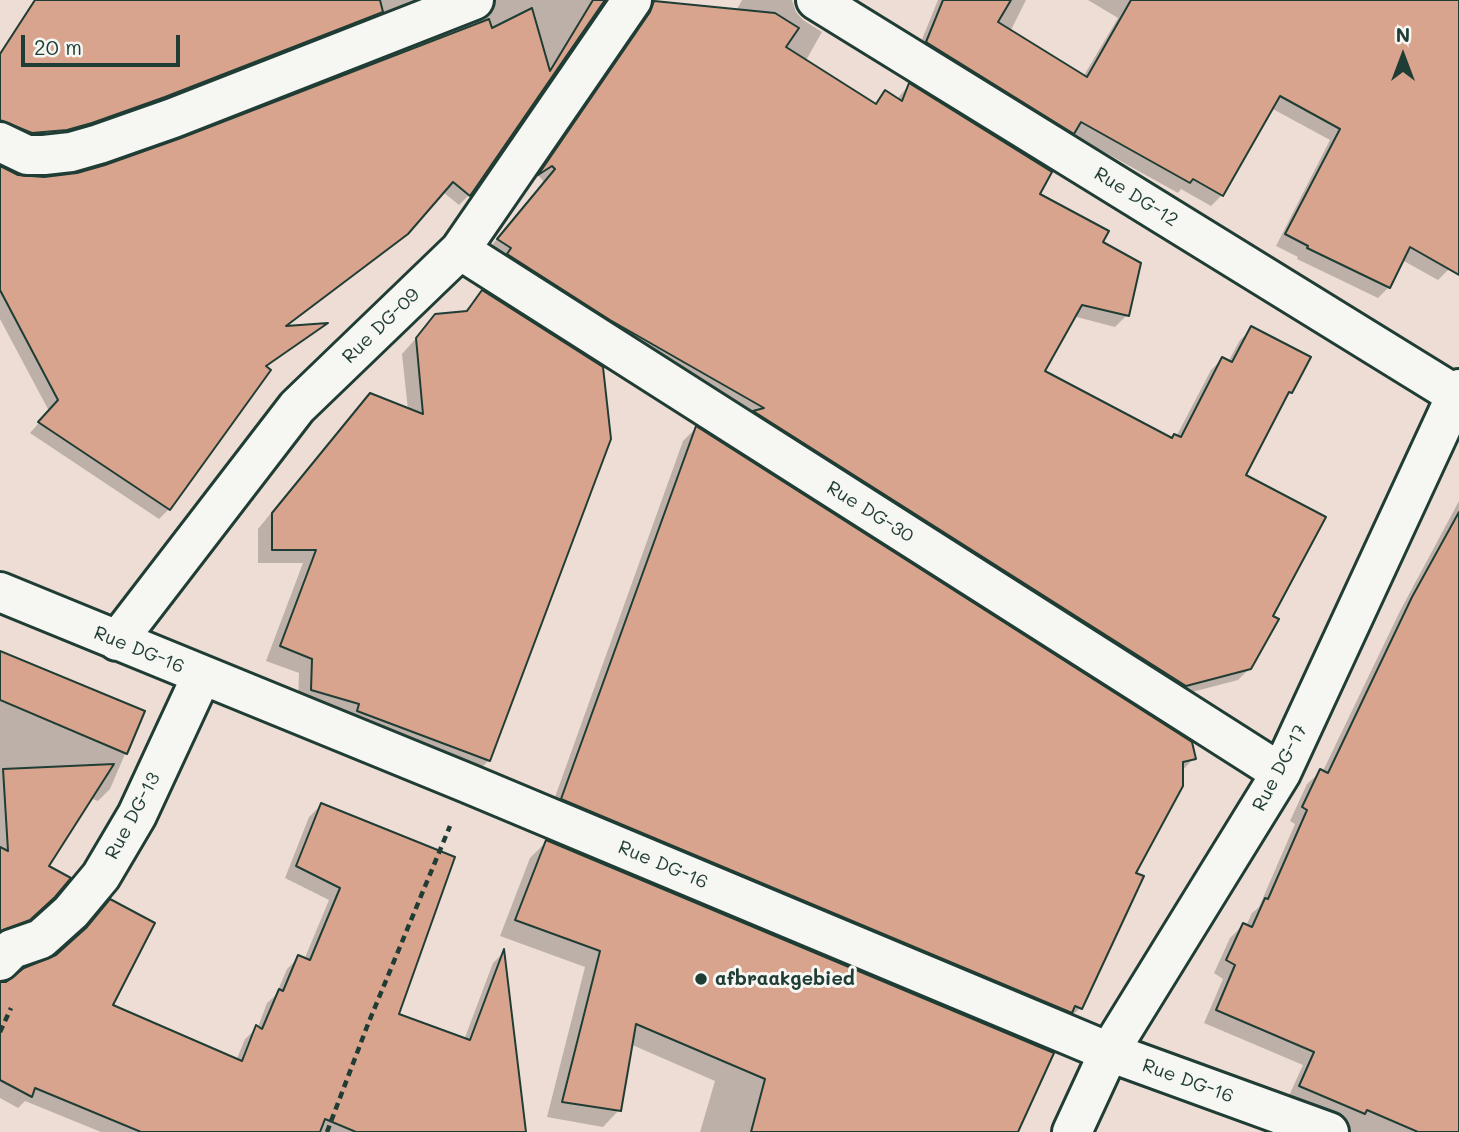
<!DOCTYPE html>
<html>
<head>
<meta charset="utf-8">
<style>
	body { margin:0 }
	#map { position:relative; width:1459px; height:1132px; overflow:hidden; background:#edddd4; font-family:Mali,sans-serif }
	canvas { display:block }
	.north { position:absolute; left:1368px; top:21px; width:70px; height:70px; -webkit-text-stroke:5px #f6f6f2; paint-order:stroke; rotate:0deg; font-size:19px; font-weight:700; line-height:28px; text-align:center; color:#1f3d34 }
	.north::after { content:''; display:block; margin:auto; width:24px; height:32px; background:#1f3d34; clip-path:polygon(50% 0,100% 100%,50% 72%,0 100%) }
	.scale { position:absolute; left:21px; top:35px; width:159px; height:32px; box-sizing:border-box; border:4px solid #1f3d34; border-top:0; padding-left:9px; font-size:21px; line-height:24px; white-space:nowrap; color:#1f3d34; -webkit-text-stroke:5px #f6f6f2; paint-order:stroke }
</style>
</head>
<body>
<div id="map">
<canvas width="1459" height="1132"></canvas>
<div class="north">N</div>
<div class="scale">20 m</div>
</div>
<script>
const ctx = document.querySelector('canvas').getContext('2d');
ctx.lineJoin = 'round';
function paint(path, color) {
  ctx.fillStyle = color;
  ctx.fill(path, 'evenodd');
}
function strokePath(path, color, width, dash) {
  ctx.strokeStyle = color;
  ctx.lineWidth = width;
  ctx.lineCap = dash ? 'butt' : 'round';
  ctx.setLineDash(dash || []);
  ctx.stroke(path);
}
function label(font, color, halo, rows, align = 'center') {
  ctx.font = font + ' Mali,sans-serif';
  ctx.lineWidth = 6;
  ctx.setLineDash([]);
  ctx.textBaseline = 'middle';
  ctx.strokeStyle = halo;
  ctx.fillStyle = color;
  for (const [text, x, y, turn = 0] of rows) {
    ctx.save();
    ctx.translate(x, y);
    ctx.rotate((+turn || 0) * Math.PI / 180);
    ctx.textAlign = isNaN(turn) ? turn : align;
    if (halo) ctx.strokeText(text, 0, 0);
    ctx.fillText(text, 0, 0);
    ctx.restore();
  }
}
const shadow = new Path2D(`
	M34,0H427L154,107L55,140L0,132V52Z
	M483,0H603L469,195L459,205L443,192L395,244L284,328L323,325L265,368L169,509L159,519L30,433L49,411L0,319V168L18,177L44,179L77,175L181,140L483,22L486,15Z
	M742,0H792L796,12L803,20L822,32L805,62L873,105L886,92L897,99L909,85L1037,194L1101,243L1127,315L1115,327L1073,316L1043,371L1171,439L1176,437L1211,370L1222,359L1228,362L1240,340L1252,329L1290,392L1284,399L1244,476L1271,617L1250,668L1238,680L1173,697L487,251L544,182L539,176L532,181L639,26L643,15L654,3L736,11Z
	M938,0H1026L1010,32L1083,77L1118,18L1088,0H1459V251L1449,269L1438,280L1402,260L1389,287L1378,298L1297,259L1298,257L1276,246L1330,140L1271,108L1222,195L1211,206L1181,189L1178,193L1072,134L1062,144L916,54Z
	M482,292L489,760L475,774L298,704L299,673L266,661L303,563H258V529L356,409L371,395L408,410L402,354L436,316L463,313Z
	M696,428L1194,758L1182,771L1133,874L1080,1008L1068,1020L550,811L683,441Z
	M1459,501V1132H1333L1283,1109L1303,1065L1204,1023L1223,979L1214,973L1230,938L1243,925L1246,926L1252,913L1259,907L1295,824L1290,821L1307,784L1320,772L1322,773L1400,611Z
	M0,652L143,712L110,789L98,801L90,798L46,867L41,909L16,931L0,938Z
	M321,805L397,1015L464,1040L493,963L503,953L524,1132H101L25,1101L18,1108L0,1098V984L110,1006L236,1061L245,1039L258,1027L267,1003L276,995L287,969L299,957L304,960L329,900L285,878L309,817Z
	M546,842L1016,1132H700L715,1081L630,1044L619,1110L603,1127L547,1117L585,967L500,936L530,858Z`);
const building = new Path2D(`
	M35,0H380L383,12L165,97L92,123L67,130L32,133L0,120V54Z
	M593,0H605L470,196L453,182L408,234L286,326L328,323L266,366L271,370L170,510L38,422L58,400L0,290V166L18,175L44,177L77,173L105,165L181,138L489,19L492,28L532,8L550,71Z
	M943,0H1011L998,22L1087,77L1131,0H1459V275L1410,247L1390,288L1307,248L1308,246L1285,234L1340,129L1280,96L1223,196L1193,179L1190,183L1081,122L1074,134L926,42Z
	M654,1L775,13L799,28L786,47L876,104L885,90L902,101L909,83L1052,172L1040,194L1109,231L1103,242L1141,263L1129,316L1082,305L1045,371L1172,438L1174,434L1181,437L1222,357L1232,362L1251,326L1311,357L1292,393L1289,392L1246,475L1326,517L1273,616L1279,619L1251,669L1186,686L753,411L764,408L610,320L507,254L511,248L497,239L555,169L552,166L538,175L650,12Z
	M482,290L603,367L611,439L490,761L357,711L359,704L311,690L312,659L280,646L316,550H272V513L370,393L423,414L416,338L435,314L467,311Z
	M696,426L1192,742L1196,759L1183,762V786L1136,873L1144,876L1082,1009L1075,1006L1072,1013L561,799Z
	M1459,512V1132H1418L1367,1110L1365,1114L1299,1086L1314,1052L1216,1010L1235,965L1226,960L1243,923L1252,927L1265,898L1268,899L1307,810L1302,807L1320,769L1328,773L1412,597Z
	M0,651L145,711L127,754L0,700Z
	M114,764L49,866L71,878L55,897L30,920L0,931V847L8,851L3,769Z
	M321,803L455,857L399,1014L470,1040L504,949L526,1132H356L325,1119L320,1132H141L35,1088L32,1097L0,1080V982H6L24,968L56,955L86,928L110,899L155,923L113,1005L242,1061L256,1025L262,1029L279,989L283,991L298,955L310,960L340,888L296,866Z
	M546,840L1054,1053L1018,1132H751L765,1079L636,1024L621,1111L562,1102L600,951L515,920Z`);
const path = new Path2D(`
	M0,1032L11,1008
	M327,1132L368,1024L450,826`);
const street = new Path2D(`
	M816,0L1456,395
	M0,142L27,155H44L71,152L99,144L173,118L474,0
	M460,250L1281,773
	M0,592L467,783L1109,1052L1329,1132
	M117,641L297,407L460,250L632,0
	M0,961L12,949L41,939L71,912L101,876L137,815L202,675
	M1072,1132L1109,1052L1281,773L1459,389`);
const markers = [
	[701,979,7,"#1f3d34"]
];
const streetNames = [
	["Rue DG-12",1136,197,32],
	["Rue DG-09",381,326,-44],
	["Rue DG-30",870,512,32],
	["Rue DG-16",139,650,22],
	["Rue DG-17",1280,768,-62],
	["Rue DG-13",133,816,-62],
	["Rue DG-16",663,865,23],
	["Rue DG-16",1188,1081,20]
];
const poiNames = [
	["afbraakgebied",715,979]
];
paint(shadow, '#0003');
paint(building, '#d9a48e');
strokePath(building, '#1f3d34', 2);
strokePath(street, '#1f3d34', 44);
strokePath(path, '#1f3d34', 4.5, [7, 5]);
strokePath(street, '#f6f6f2', 38);
for (const [x, y, r, color] of markers) {
  const dot = new Path2D();
  dot.arc(x, y, r, 0, 2 * Math.PI);
  ctx.fillStyle = color;
  ctx.fill(dot);
  strokePath(dot, '#f6f6f2', 2.5);
}
label('19px', '#1f3d34', '#f6f6f2', streetNames);
label('bold 19px', '#1f3d34', '#f6f6f2', poiNames, 'left');
</script>
</body>
</html>
